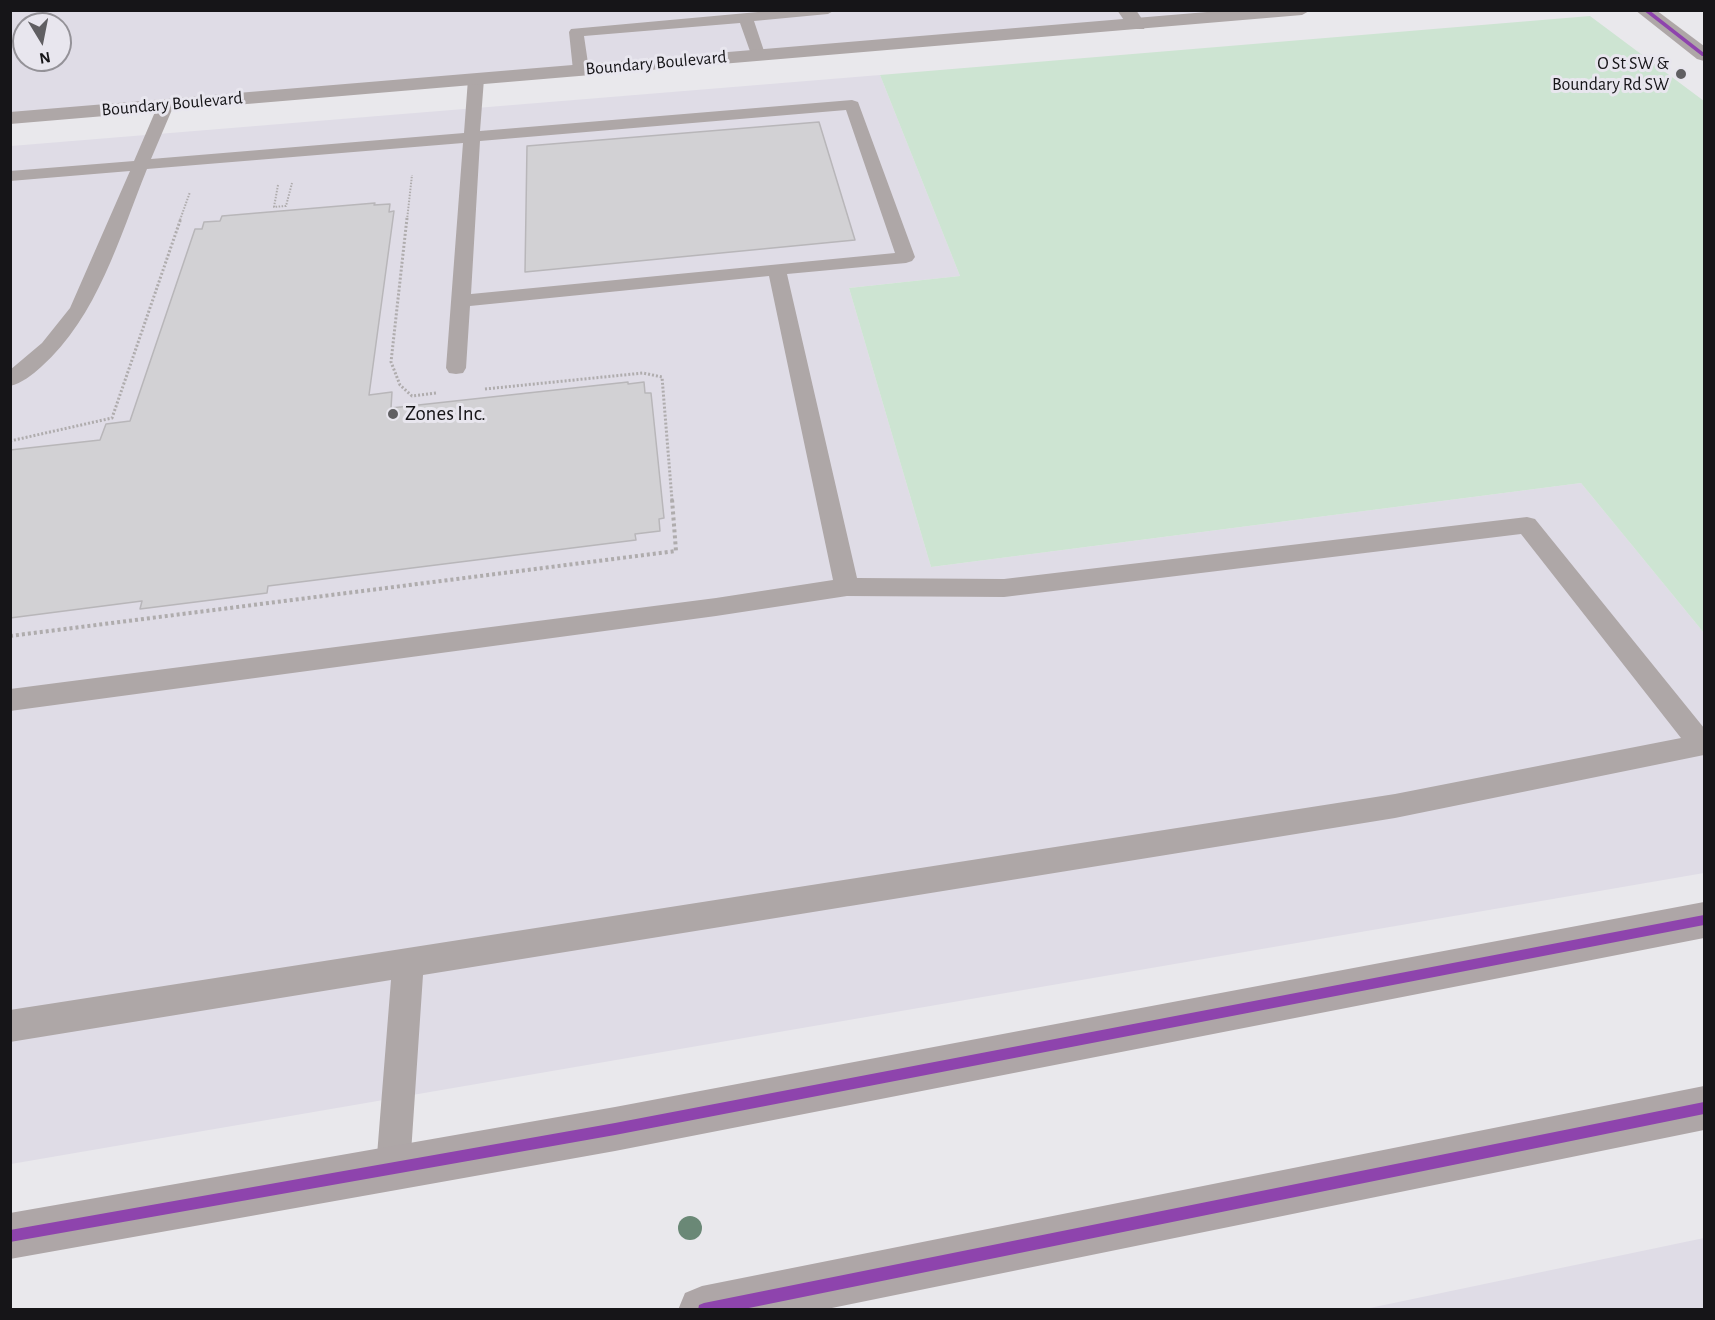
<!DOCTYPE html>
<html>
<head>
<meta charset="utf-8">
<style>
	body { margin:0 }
	#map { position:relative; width:1715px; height:1320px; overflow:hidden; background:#e9e8ec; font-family:"Alegreya Sans",sans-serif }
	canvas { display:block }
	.frame { position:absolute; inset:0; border:12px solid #161518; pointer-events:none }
	.north { position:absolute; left:12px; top:12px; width:60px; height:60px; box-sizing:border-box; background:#e8e6ee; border:2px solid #949298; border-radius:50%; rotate:170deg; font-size:16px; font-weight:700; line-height:24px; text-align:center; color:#161518 }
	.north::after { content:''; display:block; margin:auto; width:21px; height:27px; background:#605f62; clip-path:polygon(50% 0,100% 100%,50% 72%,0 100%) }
</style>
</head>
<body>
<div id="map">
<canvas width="1715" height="1320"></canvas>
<div class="frame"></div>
<div class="north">N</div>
</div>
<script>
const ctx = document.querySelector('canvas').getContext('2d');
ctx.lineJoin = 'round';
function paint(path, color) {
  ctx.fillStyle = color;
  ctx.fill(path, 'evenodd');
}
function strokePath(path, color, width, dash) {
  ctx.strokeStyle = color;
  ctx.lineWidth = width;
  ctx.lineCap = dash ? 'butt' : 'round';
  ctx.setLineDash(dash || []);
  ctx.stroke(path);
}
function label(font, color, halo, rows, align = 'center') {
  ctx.font = font + ' "Alegreya Sans",sans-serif';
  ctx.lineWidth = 6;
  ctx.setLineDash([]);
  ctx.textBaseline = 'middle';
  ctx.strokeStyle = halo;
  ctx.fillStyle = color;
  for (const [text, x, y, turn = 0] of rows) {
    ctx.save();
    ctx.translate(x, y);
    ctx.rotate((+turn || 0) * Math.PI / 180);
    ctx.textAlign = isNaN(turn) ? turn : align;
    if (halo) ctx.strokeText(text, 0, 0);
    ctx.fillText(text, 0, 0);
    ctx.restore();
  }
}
const built = new Path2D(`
	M11,11H1296L11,115ZM24,24H60V60H24Z
	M880,75L960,276L849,288L931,567L1581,483L1704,633V873L11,1164V146Z
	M1704,1238V1309H1365Z`);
const green = new Path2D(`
	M1590,16L1704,101V633L1581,483L931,567L849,288L960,276L880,75Z`);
const building = new Path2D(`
	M819,122L855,240L525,272L527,146Z
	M375,203L374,205L390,204L389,212L394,211L369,395L392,392L391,408L628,382V384L644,382L645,393H651L664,518L659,519L660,531L635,534L636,540L268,586L267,593L140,609L142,601L10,618V450L100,440L106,424L130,421L195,229H202L204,222L220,221L222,216Z`);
const pathFar2 = new Path2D(`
	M278,185L274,207L286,206L292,183
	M180,220L190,192
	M407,220L412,175`);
const pathFar1 = new Path2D(`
	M407,218L391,362L400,385L412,396L436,393
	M485,389L643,373L662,377L672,500
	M10,441L112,418L181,218`);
const path = new Path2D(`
	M10,636L676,551L672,499`);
const service = new Path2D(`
	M780,10H835L828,14L754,21L765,54L758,58L751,54L740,23L584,36L589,70L581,75L573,70L569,32L571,29Z
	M476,74L484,79L480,131L852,100L858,102L915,257L912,261L906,263L787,274L857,578L1004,579L1527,517L1535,519L1704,728V755L1395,818L423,975L410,1168L405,1180L393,1185L381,1180L376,1168L391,980L10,1042V1010L1395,794L1681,738L1521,534L1004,597L847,596L716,616L10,711V689L716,598L833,580L769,276L470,306L466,368L463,373L456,374L449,373L446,368L463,143L147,169C119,238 98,316 41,367C32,375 22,383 10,386V370L42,343L70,308L130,171L10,181V171L134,161L158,105L166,100L174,105L151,159L464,133L468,79ZM846,110L895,253L471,294L480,141Z`);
const minor = new Path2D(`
	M1117,10H1136L1146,25L1144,29H1130Z`);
const tertiary = new Path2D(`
	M1231,10H1311L1302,15L10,124V112Z
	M1635,10H1656L1704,46V61L1697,59Z`);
const secondary = new Path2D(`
	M1704,902V938L615,1151L10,1259V1213L615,1107Z
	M1704,1086V1130L822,1310H678L685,1293L702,1286Z`);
const bus1 = new Path2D(`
	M1643,10H1649L1704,53V56H1702Z
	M1704,915V925L615,1135L10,1242V1230L615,1123Z
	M1704,1102V1114L739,1310H698L699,1305L704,1303Z`);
const trees = [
	[690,1228]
];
const markers = [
	[1681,74,6,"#605f62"],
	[393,414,6,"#605f62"]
];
const farStreetnames = [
	["Boundary Boulevard",656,63,-5],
	["Boundary Boulevard",172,104,-5]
];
const farPoinames = [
	["O St SW &",1669,64],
	["Boundary Rd SW",1669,85]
];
const poiNames = [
	["Zones Inc.",405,414]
];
paint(built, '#dfdce6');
paint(green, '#cde4d2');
paint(building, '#d2d1d4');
strokePath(building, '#b8b6b9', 1.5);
strokePath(pathFar2, '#afacad', 2, [1.5, 1.5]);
strokePath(pathFar1, '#afacad', 3, [2, 2]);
strokePath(path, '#afacad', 4, [3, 3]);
paint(service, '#aea7a7');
paint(minor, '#aea7a7');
paint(tertiary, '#aea7a7');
paint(secondary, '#aea6a7');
paint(bus1, '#8e44ad');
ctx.fillStyle = '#6a8876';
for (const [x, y] of trees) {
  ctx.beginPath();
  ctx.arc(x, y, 12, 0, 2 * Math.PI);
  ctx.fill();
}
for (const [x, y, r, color] of markers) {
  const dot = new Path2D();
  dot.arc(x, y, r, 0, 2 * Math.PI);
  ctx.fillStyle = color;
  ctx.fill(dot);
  strokePath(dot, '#e8e6ee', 2);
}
label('18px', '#161518', '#e8e6ee', farStreetnames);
label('18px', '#161518', '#e8e6ee', farPoinames, 'right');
label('21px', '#161518', '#e8e6ee', poiNames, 'left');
</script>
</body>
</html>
